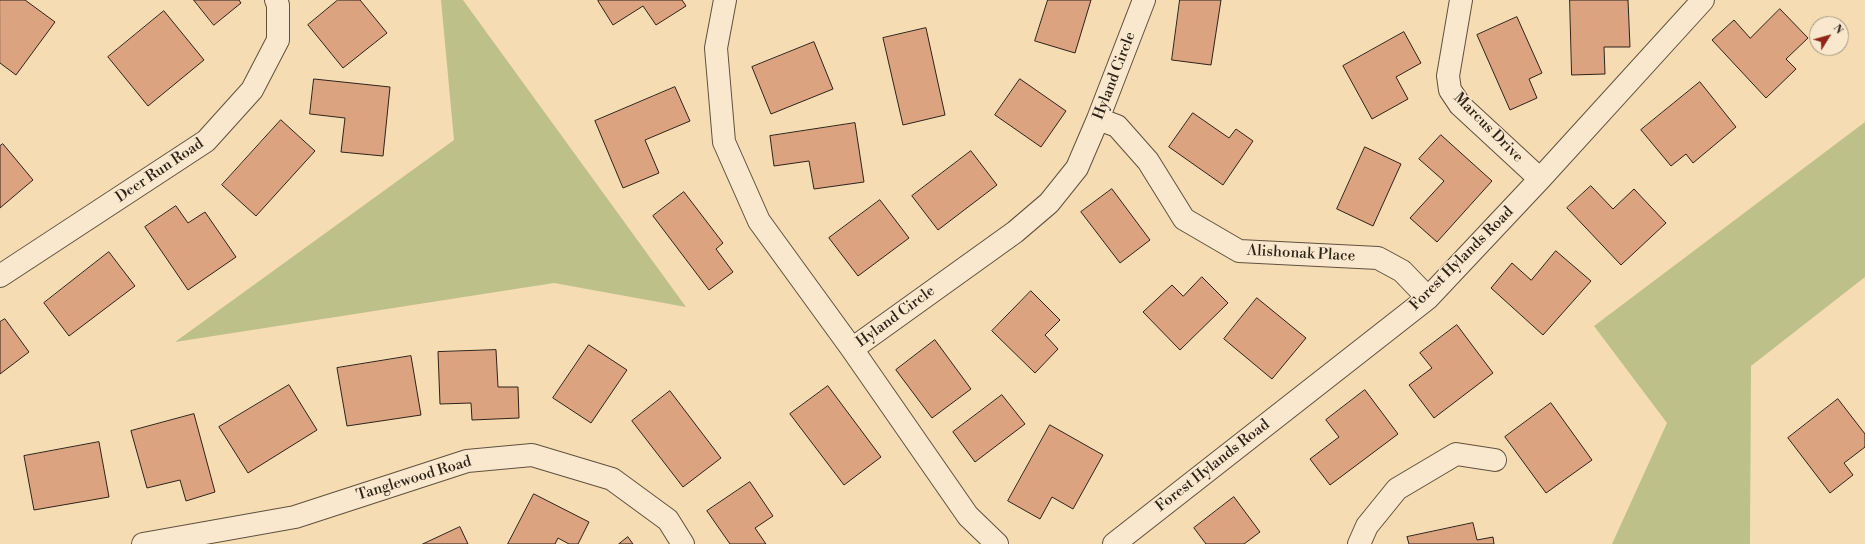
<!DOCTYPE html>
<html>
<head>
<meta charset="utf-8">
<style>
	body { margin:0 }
	#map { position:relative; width:1865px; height:544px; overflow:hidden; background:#f6dcb2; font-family:"Libre Bodoni",serif }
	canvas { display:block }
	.north { position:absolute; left:1809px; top:16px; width:40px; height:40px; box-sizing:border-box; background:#f9e8cd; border:1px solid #a79985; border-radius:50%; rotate:53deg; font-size:11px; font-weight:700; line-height:16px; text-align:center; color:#2d2319 }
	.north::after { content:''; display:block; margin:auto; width:14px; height:18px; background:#8f2418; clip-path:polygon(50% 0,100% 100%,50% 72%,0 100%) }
</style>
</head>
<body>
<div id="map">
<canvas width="1865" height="544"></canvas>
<div class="north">N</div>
</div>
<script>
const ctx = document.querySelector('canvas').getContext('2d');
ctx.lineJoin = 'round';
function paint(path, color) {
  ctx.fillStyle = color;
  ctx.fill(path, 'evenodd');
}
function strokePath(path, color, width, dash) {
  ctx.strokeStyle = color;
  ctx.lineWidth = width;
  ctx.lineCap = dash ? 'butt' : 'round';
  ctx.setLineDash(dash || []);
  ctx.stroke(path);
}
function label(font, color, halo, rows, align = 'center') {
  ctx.font = font + ' "Libre Bodoni",serif';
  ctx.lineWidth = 3;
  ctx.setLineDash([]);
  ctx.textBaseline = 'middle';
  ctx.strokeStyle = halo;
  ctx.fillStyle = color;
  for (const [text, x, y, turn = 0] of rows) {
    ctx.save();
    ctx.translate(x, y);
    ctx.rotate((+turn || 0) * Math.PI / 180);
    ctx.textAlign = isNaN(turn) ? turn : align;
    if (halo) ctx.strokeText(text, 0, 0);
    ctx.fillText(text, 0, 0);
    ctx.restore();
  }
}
const green = new Path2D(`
	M441,0H463L686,307L554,283L175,342L454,140Z
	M1865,122V277L1751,366L1750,544H1612L1667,423L1594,326Z`);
const building = new Path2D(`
	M0,0H25L55,22L16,75L0,63Z
	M194,0H239L241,3L214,25Z
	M338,0H360L387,33L343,68L308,25Z
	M600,0H682L686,6L656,25L643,6L613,25L598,1Z
	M1048,0H1091L1075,53L1035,41Z
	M1180,0H1221L1211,65L1172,60Z
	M1570,0H1628L1630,47H1604L1605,74L1572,75Z
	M1780,9L1808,38L1786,59L1796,69L1766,98L1712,40L1734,20L1750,38Z
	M164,11L204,60L148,106L108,57Z
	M1517,17L1542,73L1529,79L1537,98L1510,110L1477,35Z
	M926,28L945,115L903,125L883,38Z
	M1404,32L1421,63L1396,77L1408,99L1372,119L1343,66Z
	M814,42L833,89L771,114L752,67Z
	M314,79L390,87L383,156L341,152L345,118L310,114Z
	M1020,79L1066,111L1041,147L995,115Z
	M1700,82L1736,127L1693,163L1686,154L1671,166L1641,130Z
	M675,87L690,121L645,140L659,173L623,188L595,121Z
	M1193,113L1229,138L1236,129L1253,141L1223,185L1169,147Z
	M281,120L315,151L256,216L222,185Z
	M855,123L864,182L814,189L809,161L774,166L770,136Z
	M1441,135L1492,181L1437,242L1410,218L1444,181L1419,159Z
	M3,144L33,180L0,208V146Z
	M1365,147L1401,164L1373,226L1337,209Z
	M971,151L997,185L938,230L912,196Z
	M1591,186L1613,209L1634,189L1666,223L1621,265L1567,208Z
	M1112,189L1150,240L1120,263L1081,212Z
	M684,192L723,243L716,249L733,272L709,290L653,216Z
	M880,200L909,238L858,276L829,238Z
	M176,206L188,223L205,212L236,257L188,290L145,227Z
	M1556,251L1591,281L1543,335L1491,288L1512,263L1531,280Z
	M109,252L135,286L69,336L44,303Z
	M1202,277L1228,303L1180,350L1143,312L1172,285L1183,296Z
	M1031,291L1060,320L1045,335L1058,349L1035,373L992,331Z
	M1257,298L1306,338L1272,379L1224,339Z
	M5,319L29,352L0,374V322Z
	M1457,325L1493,373L1434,418L1409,385L1432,368L1420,353Z
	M935,340L971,389L932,418L896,370Z
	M589,345L627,370L591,423L553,398Z
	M496,350L498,387H518L519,418L472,420L471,403L440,404L438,352Z
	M411,356L421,415L347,426L337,368Z
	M289,385L317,430L248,473L219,427Z
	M828,386L881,457L844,485L790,414Z
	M1365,390L1398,434L1330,485L1310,459L1339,437L1326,420Z
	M670,391L721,458L683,487L632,421Z
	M1002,395L1025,424L975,462L953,432Z
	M1838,399L1865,434V447L1844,463L1853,475L1830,493L1788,438Z
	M1551,403L1592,460L1546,493L1505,437Z
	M194,414L215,492L186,501L180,480L147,488L131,431Z
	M1050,425L1103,455L1073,509L1052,497L1040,519L1008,501Z
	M99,442L109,497L34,510L24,456Z
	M750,482L773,516L755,528L766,544H730L707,511Z
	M534,494L589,522L578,544H569L558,538L555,544H508Z
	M1234,497L1260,532L1244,544H1206L1194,528Z
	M1473,523L1477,540L1493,537L1494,544H1409L1407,537Z
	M460,527L468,544H423Z
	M628,537L633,544H619Z`);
const minor = new Path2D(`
	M725,0L716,48L724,142L759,221L852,349L968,516L997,544
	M1461,0L1448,76L1450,90L1460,105L1540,179
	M1098,119L1117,126L1148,161L1184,219L1239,251L1378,258L1402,271L1428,298
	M0,276L206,141L252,90L278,40V5L276,0
	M852,349L1015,232L1049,203L1077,168L1098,119L1144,0
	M143,544L295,517L467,461L532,455L612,479L668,520L683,544
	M1114,544L1428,298L1540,179L1703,0
	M1359,544L1367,526L1397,489L1456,454L1495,460`);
const streetNames = [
	["Hyland Circle",1115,76,-69],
	["Marcus Drive",1488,128,45],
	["Deer Run Road",160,171,-34],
	["Alishonak Place",1301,254,3],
	["Forest Hylands Road",1462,259,-45],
	["Hyland Circle",896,317,-36],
	["Forest Hylands Road",1213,466,-38],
	["Tanglewood Road",414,479,-17]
];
paint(green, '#bec08a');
paint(building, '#dba37f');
strokePath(building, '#2d2319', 1);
strokePath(minor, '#5f513f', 24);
strokePath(minor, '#f9e8cd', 22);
label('15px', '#2d2319', '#f9e8cd', streetNames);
</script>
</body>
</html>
